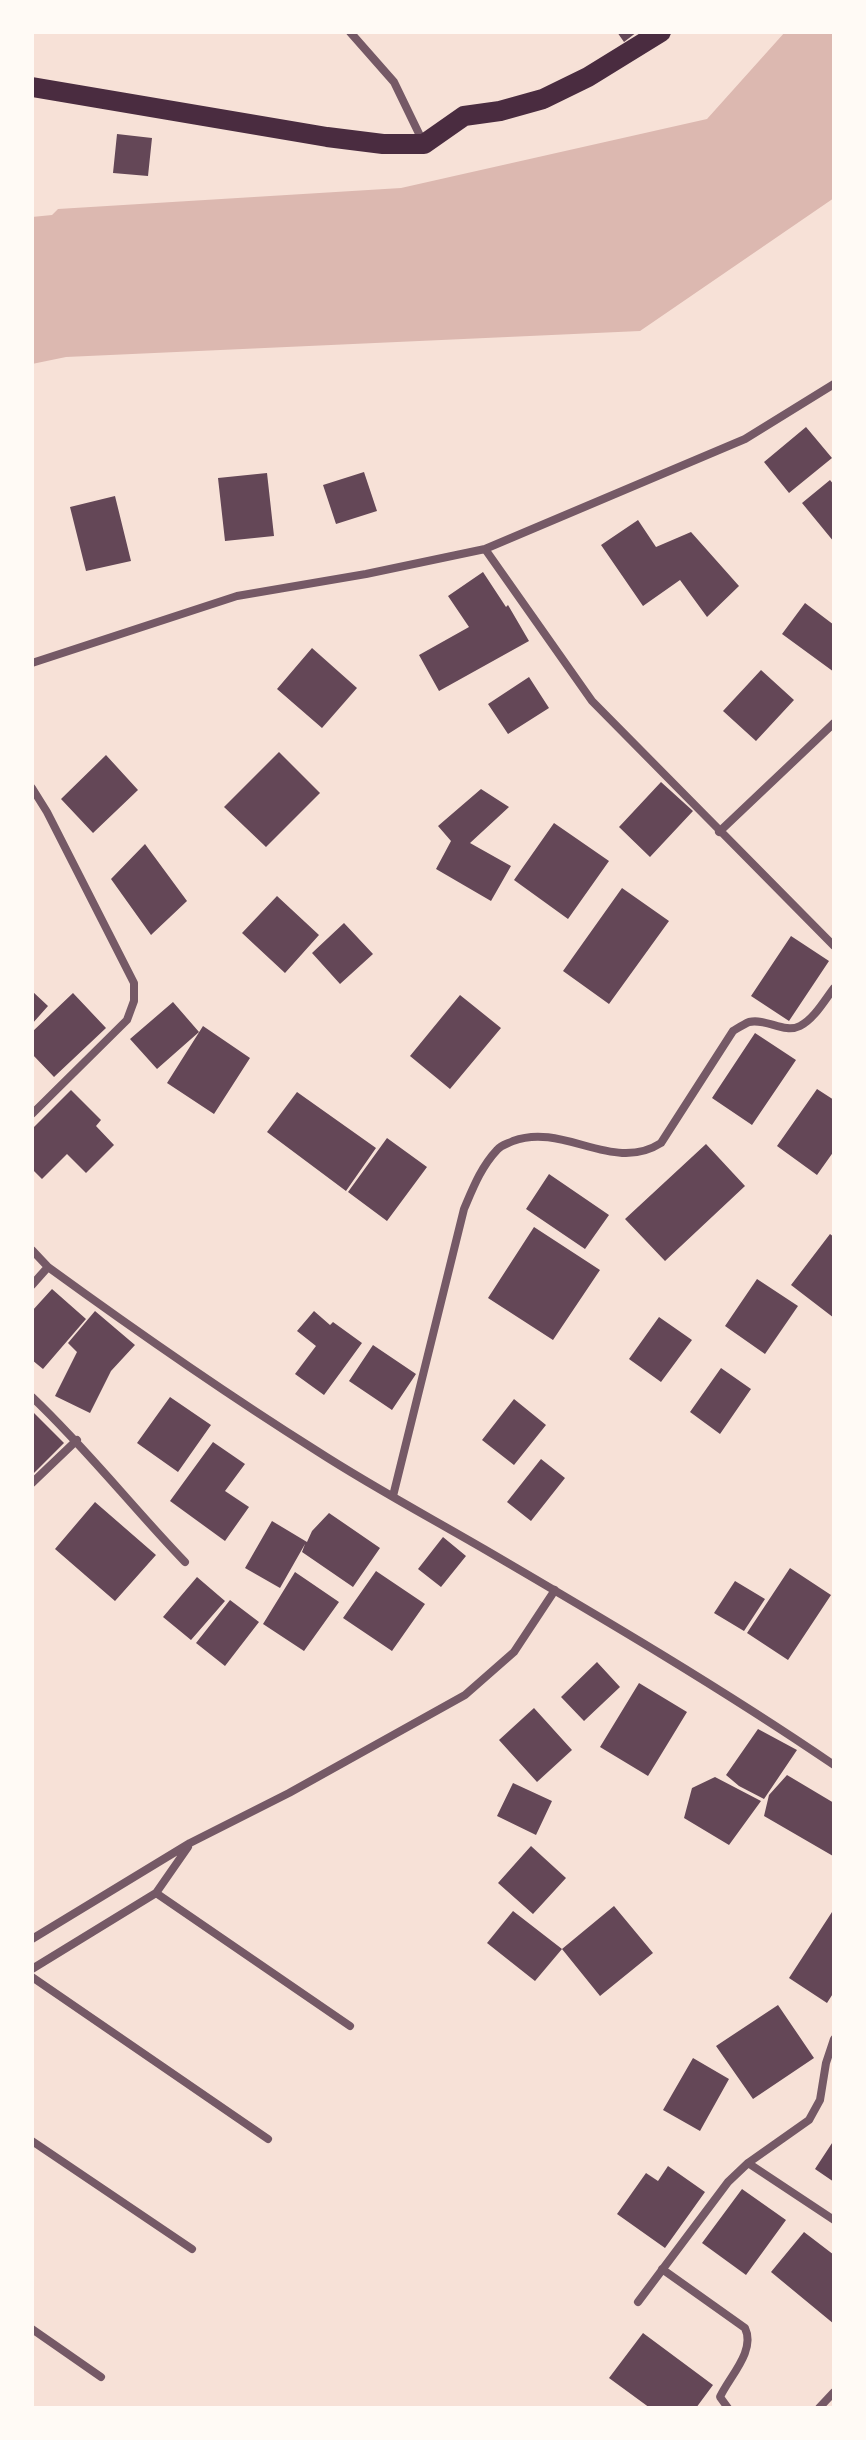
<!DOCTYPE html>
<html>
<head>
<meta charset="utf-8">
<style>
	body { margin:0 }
	#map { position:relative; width:866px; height:2440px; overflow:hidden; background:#f7e1d7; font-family:Barlow,sans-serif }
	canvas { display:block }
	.frame { position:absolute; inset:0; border:34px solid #fffaf5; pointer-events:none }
</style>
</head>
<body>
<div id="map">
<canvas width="866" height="2440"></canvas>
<div class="frame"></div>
</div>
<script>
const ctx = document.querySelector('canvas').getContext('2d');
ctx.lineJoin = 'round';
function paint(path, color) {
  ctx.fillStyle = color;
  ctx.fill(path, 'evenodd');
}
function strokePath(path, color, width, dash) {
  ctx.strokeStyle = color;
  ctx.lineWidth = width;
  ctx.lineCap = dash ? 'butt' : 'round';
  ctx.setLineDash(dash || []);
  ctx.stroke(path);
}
const water = new Path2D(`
	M785,32H834V198L640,331L66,357L32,364V217L52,215L58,209L401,188L707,119Z`);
const building = new Path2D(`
	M617,32H637L624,42Z
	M117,134L152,138L148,176L113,173Z
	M806,427L832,458L789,493L764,462Z
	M364,472L377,511L336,524L323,485Z
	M267,473L274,536L225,541L218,478Z
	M830,480L834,485V542L802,503Z
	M115,496L131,561L86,571L70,507Z
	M638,520L656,547L691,532L739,586L707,617L680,580L643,606L601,545Z
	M483,572L506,607L508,605L529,641L439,691L419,655L469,627L448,596Z
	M805,603L834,625V672L782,634Z
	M312,648L357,688L322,728L277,689Z
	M761,670L794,700L756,741L723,711Z
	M529,677L549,708L508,734L488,704Z
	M279,752L320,793L266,847L224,807Z
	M106,755L138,790L93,833L61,799Z
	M661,782L693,811L650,857L619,827Z
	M481,789L509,807L470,843L511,866L491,901L436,869L451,841L438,826Z
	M554,823L609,861L568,919L514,880Z
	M145,844L187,901L151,935L111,879Z
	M622,888L669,921L609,1004L563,971Z
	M277,896L319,935L285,973L242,933Z
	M344,923L373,954L340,984L312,953Z
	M791,936L829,961L789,1021L751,996Z
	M32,991L48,1006L32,1024Z
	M73,993L106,1028L54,1077L32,1054V1032Z
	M460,995L501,1028L450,1089L410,1056Z
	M173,1002L199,1032L157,1069L130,1039Z
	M203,1026L250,1058L214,1114L167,1083Z
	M755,1033L796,1060L752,1125L712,1098Z
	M817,1089L834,1100V1151L817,1175L777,1146Z
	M71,1090L101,1120L96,1126L114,1145L86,1173L67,1154L42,1179L32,1169V1129Z
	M297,1092L376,1148L346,1191L267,1132Z
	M387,1138L427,1167L387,1221L348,1192Z
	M706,1144L745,1186L665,1261L625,1219Z
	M549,1174L609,1215L585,1249L526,1209Z
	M534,1227L600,1270L553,1340L488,1298Z
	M830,1234L834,1237V1318L791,1285Z
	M757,1279L798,1306L765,1354L725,1326Z
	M52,1289L86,1319L43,1369L32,1360V1311Z
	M95,1311L135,1345L111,1371L90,1413L55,1396L77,1352L68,1343Z
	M314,1311L330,1325L333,1322L362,1343L324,1395L295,1374L316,1346L297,1331Z
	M659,1317L692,1340L661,1382L629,1359Z
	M373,1345L416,1374L392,1410L349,1381Z
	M721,1368L751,1389L720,1434L690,1412Z
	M170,1397L211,1425L178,1472L137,1443Z
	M514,1399L546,1425L514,1465L482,1440Z
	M32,1411L64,1443L32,1475Z
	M213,1442L245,1464L225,1491L249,1507L225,1541L170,1501Z
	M541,1459L565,1478L531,1521L507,1502Z
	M95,1502L156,1555L115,1601L55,1549Z
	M329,1513L380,1548L353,1587L302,1552L305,1544L280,1588L245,1568L272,1521L307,1542L312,1531Z
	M443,1537L466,1556L441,1587L418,1569Z
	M790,1568L831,1595L788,1660L747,1633Z
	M376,1571L425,1604L392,1651L343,1618Z
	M295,1572L339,1602L304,1651L263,1624Z
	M197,1577L225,1601L191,1640L163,1617Z
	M735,1581L765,1599L744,1631L714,1613Z
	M230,1600L259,1622L225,1666L196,1643Z
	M597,1662L620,1687L584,1721L561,1697Z
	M639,1683L687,1712L648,1776L600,1747Z
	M534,1708L572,1750L537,1782L499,1740Z
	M758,1729L797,1750L764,1799L739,1786L726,1775Z
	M787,1775L834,1803L833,1856L764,1816L769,1795Z
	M715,1777L761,1801L729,1845L684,1818L692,1788Z
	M513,1783L552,1801L536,1835L497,1816Z
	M531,1846L566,1878L533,1914L498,1883Z
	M614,1906L653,1953L600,1996L562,1949Z
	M513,1911L562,1949L535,1981L487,1943Z
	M832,1912L834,1913V1992L827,2003L789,1978Z
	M778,2005L814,2058L753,2099L716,2046Z
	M693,2058L729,2079L700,2131L663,2110Z
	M834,2140V2182L815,2169Z
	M668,2166L705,2192L665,2248L617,2214L646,2173L658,2181Z
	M742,2189L786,2220L746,2275L702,2243Z
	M804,2232L834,2255V2324L771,2272Z
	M643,2333L713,2385L696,2408H650L609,2378Z`);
const minor = new Path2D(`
	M350,32L394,82L424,144
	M485,549L592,701L834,946
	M32,663L237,596L366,574L485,549L745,439L834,384
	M32,788L47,812L134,983V1001L127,1020L32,1114
	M719,832L834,723
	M32,1250L48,1267C136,1331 225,1393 317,1451C371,1486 429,1517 484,1549C602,1618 721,1688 834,1765
	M32,1285L48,1267
	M32,1397C87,1449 133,1508 185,1562
	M32,1483L77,1440
	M393,1496L464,1209C473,1188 481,1167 497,1150C501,1145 507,1144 513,1141C564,1122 613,1174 661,1143L733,1031C738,1028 744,1024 749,1022C767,1018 784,1034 800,1026C814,1019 824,1001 834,988
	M156,1893L350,2026
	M32,1939L190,1843L289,1793L465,1695L514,1652L555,1590
	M32,1969L156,1893L188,1847
	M32,1977L268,2139
	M32,2141L192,2249
	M748,2163L834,2220
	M662,2269L745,2328C756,2351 729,2377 720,2397L728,2408
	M638,2302L728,2182L748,2163L809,2120L820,2100L826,2063L834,2039
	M32,2329L101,2377
	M819,2408L834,2392`);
const primary = new Path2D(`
	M32,87L327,137L383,144H424L464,116L500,111L543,99L588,77L661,32`);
paint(water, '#dcb8b0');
paint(building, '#644757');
strokePath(minor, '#755966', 8);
strokePath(primary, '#4a2c40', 20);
</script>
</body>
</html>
